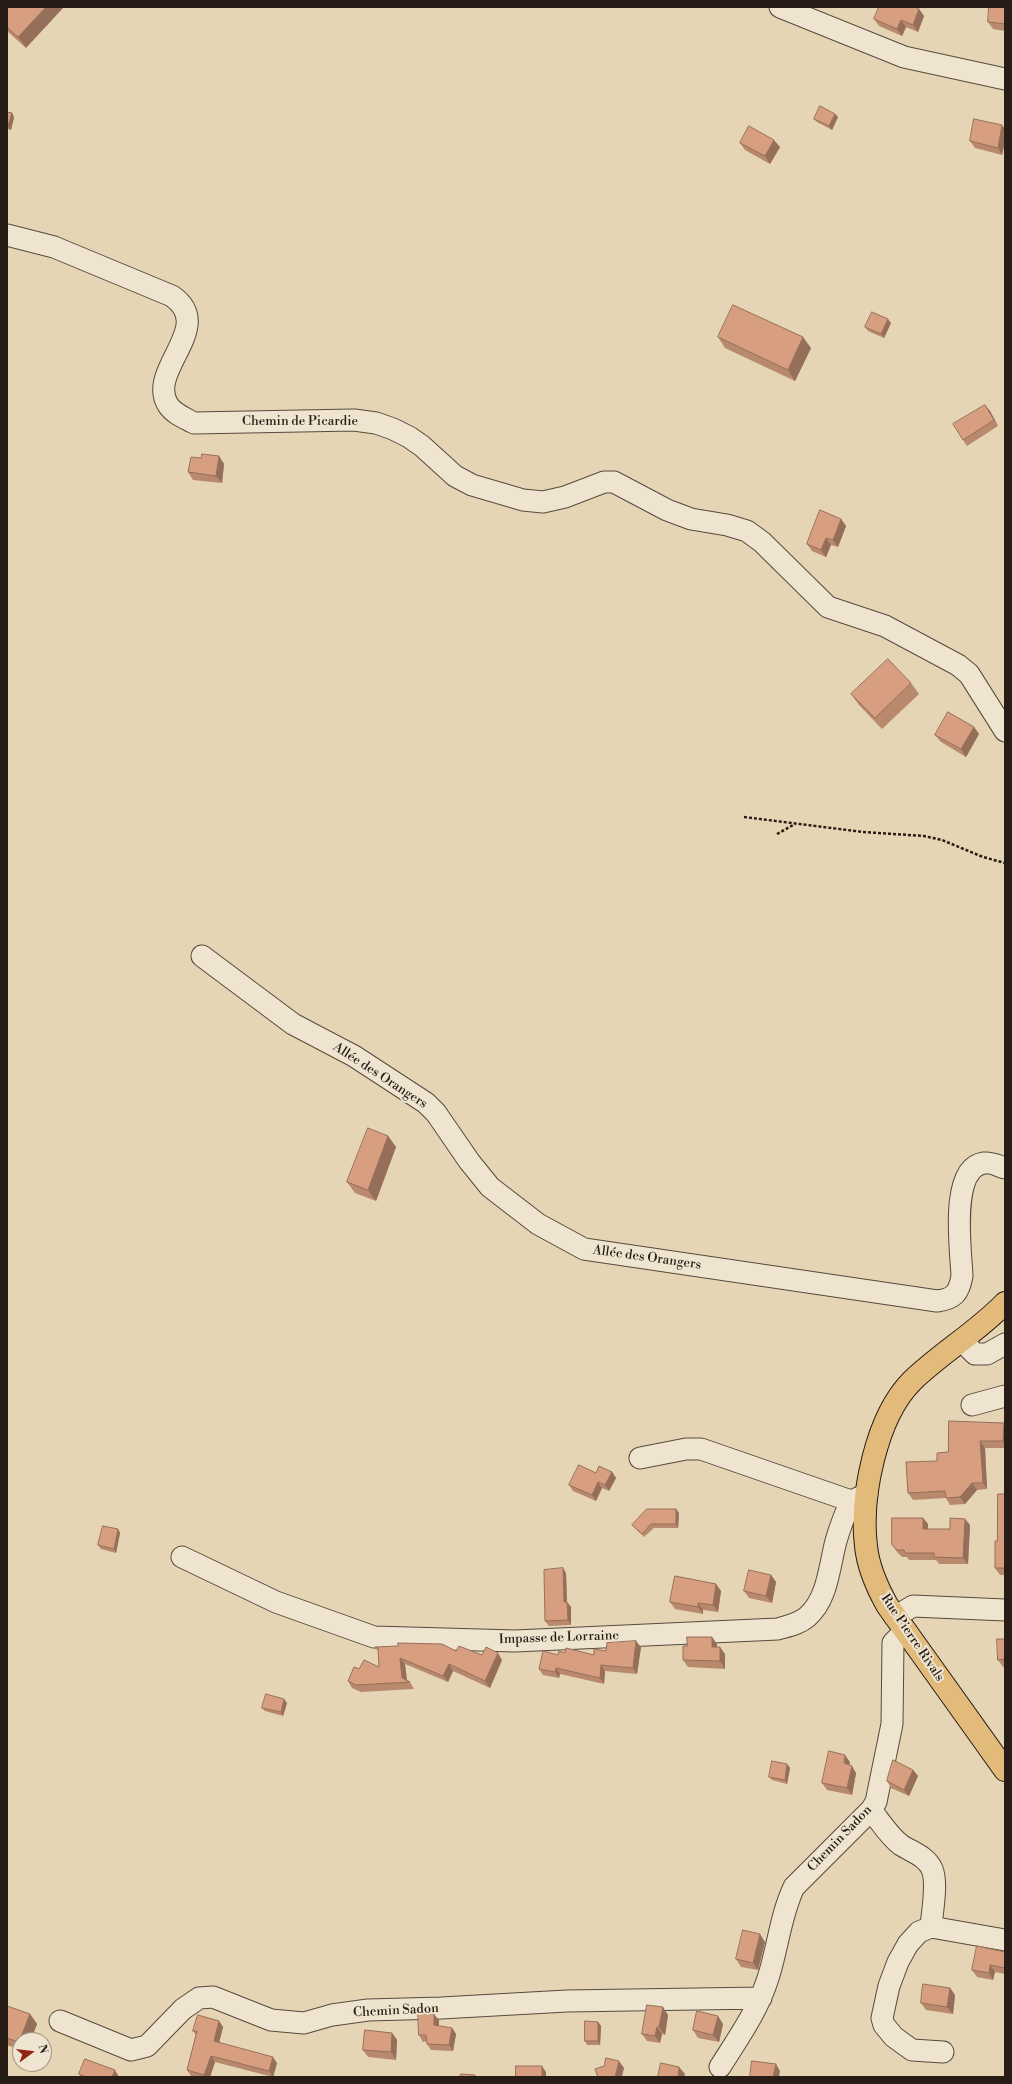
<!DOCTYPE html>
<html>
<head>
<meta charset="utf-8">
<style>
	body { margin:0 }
	#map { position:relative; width:1012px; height:2084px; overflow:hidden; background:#e5d5b5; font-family:"Libre Bodoni",serif }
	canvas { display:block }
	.frame { position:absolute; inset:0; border:8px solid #281c17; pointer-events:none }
	.north { position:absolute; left:12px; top:2032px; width:40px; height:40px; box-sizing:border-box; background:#eee4cf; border:1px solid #9f9485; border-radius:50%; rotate:75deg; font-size:11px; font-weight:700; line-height:16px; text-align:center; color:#281c17 }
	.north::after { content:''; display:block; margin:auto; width:14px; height:18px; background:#8f2418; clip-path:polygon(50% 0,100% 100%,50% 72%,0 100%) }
</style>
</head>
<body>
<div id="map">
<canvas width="1012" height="2084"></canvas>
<div class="frame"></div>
<div class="north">N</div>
</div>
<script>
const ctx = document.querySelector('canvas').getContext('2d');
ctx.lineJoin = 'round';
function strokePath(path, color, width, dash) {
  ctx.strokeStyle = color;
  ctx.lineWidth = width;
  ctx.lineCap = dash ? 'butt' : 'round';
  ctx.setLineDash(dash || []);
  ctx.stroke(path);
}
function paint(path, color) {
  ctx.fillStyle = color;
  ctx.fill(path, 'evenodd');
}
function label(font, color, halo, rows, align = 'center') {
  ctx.font = font + ' "Libre Bodoni",serif';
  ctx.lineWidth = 4;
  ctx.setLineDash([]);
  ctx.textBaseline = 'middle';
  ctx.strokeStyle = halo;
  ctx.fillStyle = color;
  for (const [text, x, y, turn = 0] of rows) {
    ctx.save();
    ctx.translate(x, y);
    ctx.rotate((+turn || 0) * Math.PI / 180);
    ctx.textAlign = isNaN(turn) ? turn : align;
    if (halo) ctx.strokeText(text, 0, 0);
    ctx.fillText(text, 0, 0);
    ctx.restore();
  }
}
const path = new Path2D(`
	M744,817L863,832L924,836L942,840L983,857L1005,863
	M777,834L795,824`);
const minor = new Path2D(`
	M780,7L904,57L1005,79
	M7,235L54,247L172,296C217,327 146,370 168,405C174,414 185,418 194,423L354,420L376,423L393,429L409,437L422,446L455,476L472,485L523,500L543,502L565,497L604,482H614L667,510L691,519L727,525L747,531L762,542L828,607L885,626L958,665L969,674L1005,731
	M202,956L293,1024L354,1056L426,1103L436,1113L469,1161L490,1187L538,1224L584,1249L937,1301C954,1299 959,1293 962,1276C961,1251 949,1168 984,1163C992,1162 998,1166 1005,1168
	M962,1341L975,1354H987L1005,1344
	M972,1405L1005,1396
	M640,1458L686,1449H701L851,1501
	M182,1557L276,1602L374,1637L515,1641L778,1629C788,1626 799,1624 807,1617C828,1599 829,1567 836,1541C840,1527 845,1514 851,1501L867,1494
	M895,1617L913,1606L1005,1610
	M871,1810C880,1821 889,1836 901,1845C912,1852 926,1856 932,1869C938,1883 932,1912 931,1927
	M60,2021L131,2050L147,2046L183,2009L199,1998L213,1997L271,2020L304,2023L332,2015L368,2010L441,2008L567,2001L761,1998
	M943,2052L912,2050L894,2037L884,2025L882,2018L889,1986L898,1962L908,1944L919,1932L931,1927L1005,1940
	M720,2067C739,2037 759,2009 769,1975C778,1946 781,1914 794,1887L871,1810L876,1802L892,1724L893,1643L905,1631`);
const major = new Path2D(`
	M1005,1303C977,1332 941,1353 912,1381C876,1417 860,1497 866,1546C868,1567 877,1587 887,1605L1005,1770`);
const wall = new Path2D(`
	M7,7L26,48L7,31Z
	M1005,7V31L993,29L988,22Z
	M919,9L924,16L918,32L906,27L902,36L879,26L874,19Z
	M7,112L12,113L14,117L11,130L7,129Z
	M835,114L838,117L832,130L817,122L814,119Z
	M1005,129V142L1002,155L975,148L970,141Z
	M740,143L780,147L770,164L745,150Z
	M891,323L884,338L868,331L865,327Z
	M718,337L811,348L795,381L725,348Z
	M985,405L990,411L998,426L967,446L963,440Z
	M219,456L224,464L222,483L193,480L188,472L201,458Z
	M841,519L846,526L838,547L831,545L826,557L812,551L807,544Z
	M911,683L919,694L882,729L859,705L851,694Z
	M974,727L979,734L966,757L941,742L935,735Z
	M388,1136L396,1147L376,1201L355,1193L347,1182Z
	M1005,1424V1448H985L987,1489L977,1490L965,1504L950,1505L946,1498L913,1500L908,1493L937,1461L948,1452Z
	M612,1472L616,1478L609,1491L602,1488L596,1501L573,1491L569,1485L596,1473Z
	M1005,1494V1575H1000L995,1568L997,1541Z
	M676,1509L679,1513L678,1528H654L644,1537L632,1525Z
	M923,1518L928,1524V1529H950L965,1519L970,1525L968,1564H939L936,1560H909L907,1557H902L897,1552L892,1545Z
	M118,1529L120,1533L116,1553L101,1549L98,1545Z
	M563,1568L566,1573L567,1602L571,1607V1625L549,1626L545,1621Z
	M771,1575L776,1582L772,1603L749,1598L744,1591Z
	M716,1584L721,1591L718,1612L703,1610V1614L675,1609L670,1602Z
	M1005,1639V1667H1003L998,1660Z
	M717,1644V1647L725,1654V1669L688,1667L683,1660Z
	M375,1647L456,1651L482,1655L502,1660L490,1688L453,1671L448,1682L405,1664L407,1680L410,1682L414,1689L361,1692L352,1688L348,1681L359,1669L379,1667V1652Z
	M641,1647L637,1674L605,1671L604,1684L560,1674L559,1678L543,1675L539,1669L558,1655L565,1653L594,1655L606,1651Z
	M287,1703L283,1716L265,1711L262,1708Z
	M850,1762L849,1765L856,1773L852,1795L827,1790L822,1783Z
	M787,1764L790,1768L787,1784L772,1780L769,1777Z
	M913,1770L918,1776L909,1796L891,1788L887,1781Z
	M765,1942L758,1970L741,1967L736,1959Z
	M1005,1952V1974L995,1972L993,1980L977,1977L972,1970Z
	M950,1988L955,1995L953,2014L926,2010L921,2003Z
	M7,2006L30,2014L37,2024L31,2040H20V2050L7,2045Z
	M668,2015L665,2035L662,2034L660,2043L647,2041L642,2034Z
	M439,2020V2026L452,2028L456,2034L453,2051L431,2050L427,2044V2041L423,2042L419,2035Z
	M219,2021L223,2027L219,2043L277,2063L273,2077L215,2062L210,2077H195L191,2076L187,2070L196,2035L193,2031Z
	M598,2022L601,2026L600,2045H587L585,2041Z
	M723,2024L719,2042L698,2038L693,2030Z
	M392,2033L397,2040L396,2060L368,2057L363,2050Z
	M79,2074L119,2077H81Z`);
const shadedWall = new Path2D(`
	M46,7H64L26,48L18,37Z
	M919,9L924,16L918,32L913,25Z
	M901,20L906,27L902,36L897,29Z
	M12,113L14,117L11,130L8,126Z
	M835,114L838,117L832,130L829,126Z
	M1002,125L1005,129V142L1002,155L998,148Z
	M774,140L780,147L770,164L765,156Z
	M888,319L891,323L884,338L881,334Z
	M803,337L811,348L795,381L788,370Z
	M985,405L990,411L998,426L994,420Z
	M219,456L224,464L222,483L216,476Z
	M841,519L846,526L838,547L833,540Z
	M826,538L831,545L826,557L821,550Z
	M974,727L979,734L966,757L961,749Z
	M388,1136L396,1147L376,1201L368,1190Z
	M1004,1423L1005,1424V1444L1003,1441Z
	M980,1441L985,1448L987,1489L983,1483Z
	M612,1472L616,1478L609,1491L605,1485Z
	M598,1482L602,1488L596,1501L592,1495Z
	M972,1483L977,1490L965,1504L960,1497Z
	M676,1509L679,1513L678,1528L676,1524Z
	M923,1518L928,1524V1536L923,1529Z
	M965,1519L970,1525L968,1564L963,1558Z
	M118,1529L120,1533L116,1553L114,1549Z
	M563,1568L566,1573L567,1602L571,1607V1625L568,1620L564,1602Z
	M771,1575L776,1582L772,1603L766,1596Z
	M716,1584L721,1591L718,1612L713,1605Z
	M698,1603L703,1610V1614L698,1607Z
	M712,1637L717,1644V1654L712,1647Z
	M636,1641L641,1647L637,1674L633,1668Z
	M720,1647L725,1654V1669L720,1661Z
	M498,1653L502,1660L490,1688L485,1681Z
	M400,1658L405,1664L407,1682L402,1678Z
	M449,1664L453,1671L448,1682L443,1676Z
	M601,1665L605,1671L604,1684L600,1678Z
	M556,1668L560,1674L559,1678L555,1672Z
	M284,1699L287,1703L283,1716L281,1712Z
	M845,1755L850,1762L848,1770L844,1763Z
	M787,1764L790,1768L787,1784L785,1780Z
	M852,1766L856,1773L852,1795L847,1788Z
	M913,1770L918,1776L909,1796L904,1790Z
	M760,1934L765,1942L758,1970L753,1963Z
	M990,1965L995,1972L993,1980L989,1973Z
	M950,1988L955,1995L953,2014L947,2007Z
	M663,2007L668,2015L665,2035L659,2027Z
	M30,2014L37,2024L31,2040H20Z
	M434,2014L439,2020V2032L434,2025Z
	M718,2016L723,2024L719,2042L713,2035Z
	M219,2021L223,2027L218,2047L214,2041Z
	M598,2022L601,2026L600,2045L598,2041Z
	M657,2027L662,2034L660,2043L655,2036Z
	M452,2028L456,2034L453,2051L449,2045Z
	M392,2033L397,2040L396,2060L391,2052Z
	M211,2056L215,2062L210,2077H205L204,2075Z
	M273,2057L277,2063L273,2077L269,2071Z
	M619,2061L624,2068L622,2077H615Z
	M776,2064L780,2071L779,2077H773Z
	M542,2066L546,2072V2077H542Z
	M679,2067L685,2074L684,2077H678Z
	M115,2070L119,2077H112Z`);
const building = new Path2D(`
	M7,7H46L18,37L7,27Z
	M879,7H915L919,9L913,25L901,20L897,29L874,19Z
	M989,7H1005V24L988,22Z
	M820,106L835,114L829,126L814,119Z
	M7,112L12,113L8,126H7Z
	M974,119L1002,125L998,148L970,141Z
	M749,126L774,140L765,156L740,143Z
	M733,305L803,337L788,370L718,337Z
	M872,312L888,319L881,334L865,327Z
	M985,405L994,420L963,440L953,424Z
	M202,454L219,456L216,476L188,472L191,457L201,458Z
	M820,510L841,519L833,540L826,538L821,550L807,544Z
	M888,659L911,683L875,718L851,694Z
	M948,712L974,727L961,749L935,735Z
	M368,1128L388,1136L368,1190L347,1182Z
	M949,1421L1004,1423L1003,1441H980L983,1483H972L960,1497L946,1498L945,1491L908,1493L906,1462L937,1461V1453L948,1452Z
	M579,1465L596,1473L599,1466L612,1472L605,1485L598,1482L592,1495L569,1485Z
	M998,1494H1005V1568H995V1541H997Z
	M647,1509H676V1524H651L642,1534L632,1525Z
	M892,1518H923V1529H950V1518L965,1519L963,1558L934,1557V1553H905L904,1550H897L892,1545Z
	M103,1526L118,1529L114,1549L98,1545Z
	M563,1568L564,1602H567L568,1620L545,1621L544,1570Z
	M749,1570L771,1575L766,1596L744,1591Z
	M675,1576L716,1584L713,1605L698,1603V1607L670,1602Z
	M687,1637H712V1647H720V1661L683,1660V1646H687Z
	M997,1639H1005V1659L998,1660Z
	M636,1641L633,1668L601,1665L600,1678L556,1668L555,1672L539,1669L543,1651L558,1655L559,1651L565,1653L566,1648L594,1655V1649L606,1651L607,1643Z
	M398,1643L442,1644L456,1651L459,1646L482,1655L486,1647L498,1653L485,1681L449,1664L443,1676L400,1658L402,1678L410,1682L356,1685L348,1681L354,1667L359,1669L364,1660L379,1667L378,1648L375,1647L398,1646Z
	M266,1694L284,1699L281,1712L262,1708Z
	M829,1751L845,1755L844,1763L852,1766L847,1788L822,1783Z
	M893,1760L913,1770L904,1790L887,1781Z
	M772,1761L787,1764L785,1780L769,1777Z
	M743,1930L760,1934L753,1963L736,1959Z
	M977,1946L1005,1952V1968L990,1965L989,1973L972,1970Z
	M923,1984L950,1988L947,2007L921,2003Z
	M647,2005L663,2007L659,2027H657L655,2036L642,2034Z
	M7,2006L30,2014L19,2042L7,2038Z
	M697,2011L718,2016L713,2035L693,2030Z
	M418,2014H434V2025L452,2028L449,2045L427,2044L426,2035H419Z
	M198,2015L219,2021L214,2041L273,2057L269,2071L211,2056L204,2075L187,2070L197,2031H193Z
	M585,2021L598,2022V2041H585Z
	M365,2030L392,2033L391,2052L363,2050Z
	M606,2058L619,2061L615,2077H598L595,2069L604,2066Z
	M85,2059L115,2070L112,2077H86L79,2074Z
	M752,2061L776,2064L773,2077H750Z
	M661,2063L679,2067L678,2077H658Z
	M516,2066H542V2077H516Z
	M461,2074L475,2075V2077H460Z`);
const streetNames = [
	["Chemin de Picardie",300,422],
	["Allée des Orangers",380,1076,33],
	["Allée des Orangers",647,1258,8],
	["Impasse de Lorraine",559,1638,-2],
	["Rue Pierre Rivals",912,1638,56],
	["Chemin Sadon",840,1839,-46],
	["Chemin Sadon",396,2011,-3]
];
strokePath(minor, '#574a3e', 23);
strokePath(major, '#281c17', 24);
strokePath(path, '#281c17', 2.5, [3, 2]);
strokePath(minor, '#eee4cf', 21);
strokePath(major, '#e2ba7a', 22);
paint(wall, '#b9896e');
paint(shadedWall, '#966f5a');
paint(building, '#d79f80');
strokePath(building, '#966f5a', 1);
label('13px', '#281c17', '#eee4cf', streetNames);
</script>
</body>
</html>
